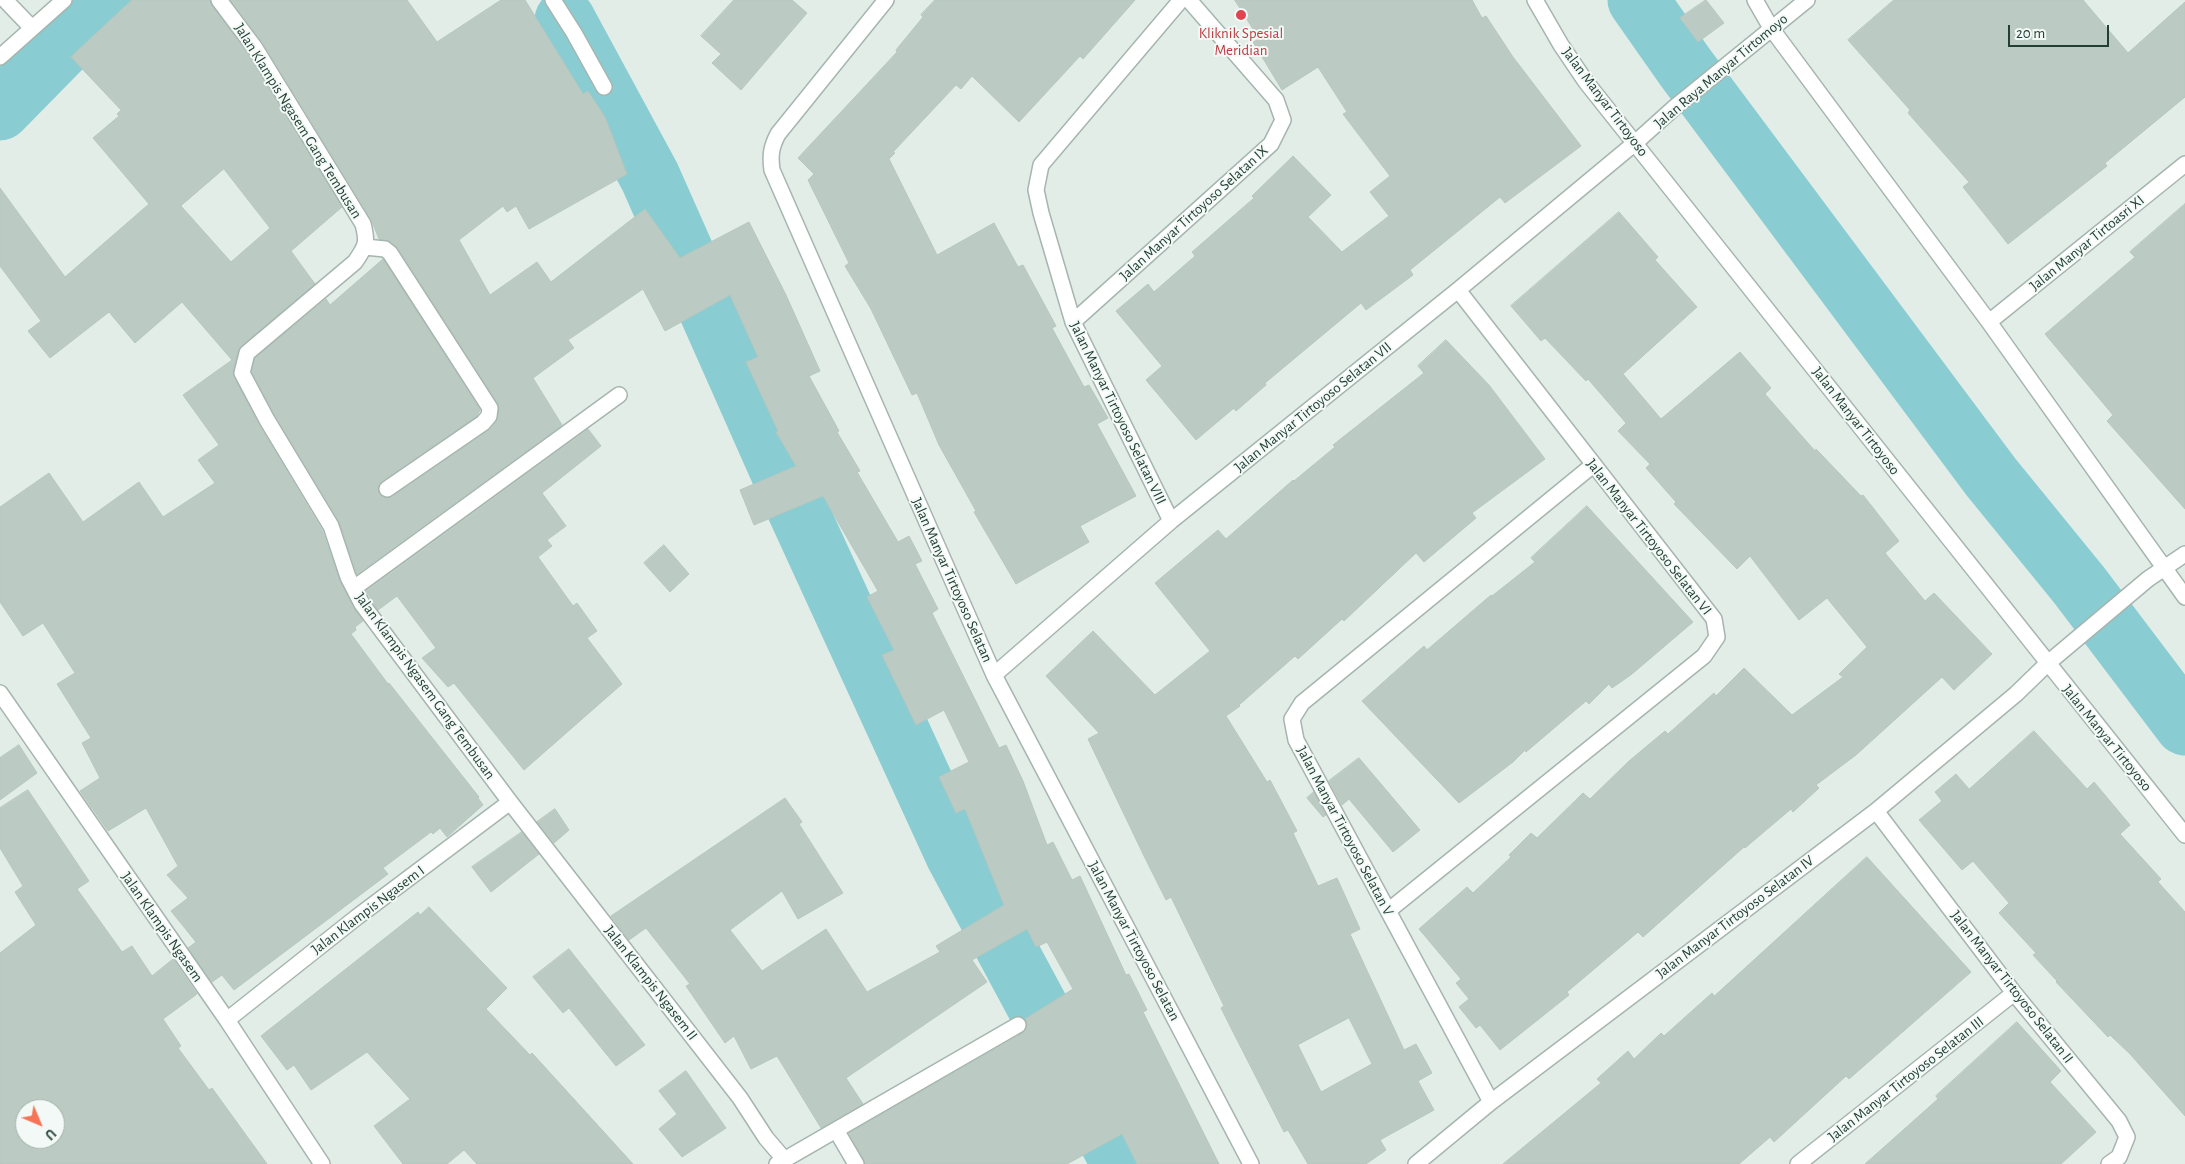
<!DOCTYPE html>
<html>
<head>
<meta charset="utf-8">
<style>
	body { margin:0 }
	#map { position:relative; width:2185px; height:1164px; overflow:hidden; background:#e3ede8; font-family:"Alegreya Sans",sans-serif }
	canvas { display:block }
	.north { position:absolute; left:15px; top:1099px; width:50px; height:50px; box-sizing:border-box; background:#f3f9f6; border:1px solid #9fafa9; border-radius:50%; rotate:135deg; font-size:14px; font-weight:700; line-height:20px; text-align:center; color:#223f35 }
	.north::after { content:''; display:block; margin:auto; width:18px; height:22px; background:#f57458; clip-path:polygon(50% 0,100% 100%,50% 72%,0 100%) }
	.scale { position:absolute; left:2008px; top:25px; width:101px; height:22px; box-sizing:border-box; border:2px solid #223f35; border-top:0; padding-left:6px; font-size:15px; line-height:18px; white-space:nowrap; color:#223f35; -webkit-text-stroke:4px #f3f9f6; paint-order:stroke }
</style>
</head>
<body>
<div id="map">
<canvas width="2185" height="1164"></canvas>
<div class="north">U</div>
<div class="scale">20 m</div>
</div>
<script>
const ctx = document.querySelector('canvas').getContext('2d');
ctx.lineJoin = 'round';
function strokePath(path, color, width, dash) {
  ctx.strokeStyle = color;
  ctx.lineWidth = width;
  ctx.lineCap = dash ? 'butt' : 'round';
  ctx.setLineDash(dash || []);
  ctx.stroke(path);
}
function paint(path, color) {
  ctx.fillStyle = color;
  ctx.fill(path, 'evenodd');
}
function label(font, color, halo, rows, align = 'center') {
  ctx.font = font + ' "Alegreya Sans",sans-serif';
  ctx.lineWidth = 4;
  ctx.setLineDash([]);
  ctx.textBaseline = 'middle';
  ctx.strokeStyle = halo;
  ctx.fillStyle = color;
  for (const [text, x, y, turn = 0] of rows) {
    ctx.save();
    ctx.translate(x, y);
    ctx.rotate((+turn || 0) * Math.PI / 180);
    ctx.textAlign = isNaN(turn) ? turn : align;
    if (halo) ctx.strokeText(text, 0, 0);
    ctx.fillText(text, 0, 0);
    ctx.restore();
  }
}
const river = new Path2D(`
	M1638,0L1685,67L1991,477L2079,585L2185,725
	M565,20L650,177L795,504L956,855L1122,1164
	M0,110L108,0`);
const building = new Path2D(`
	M132,0H210L212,6L247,53L342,207L291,251L315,284L241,346L233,371L234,377L259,425L322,530L340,581L354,608L363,621L355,627L356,630L351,634L388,684L389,683L479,797L478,798L483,805L447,837L440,828L433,834L431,832L383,868L388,874L234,990L222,975L212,982L188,948L196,942L171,911L188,898L167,875L178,866L146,808L108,831L80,791L100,778L82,743L91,738L57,684L75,673L43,623L23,636L0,602V507L49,473L83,522L139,482L163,517L215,483L198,460L219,445L183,395L232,360L182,302L135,343L109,312L50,358L28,331L41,321L0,266V188L65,277L149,204L93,138L119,116L117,114L121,110L71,57ZM224,169L270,228L231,262L181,206Z
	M231,0H407L437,42L501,0H525L583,94L588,91L605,117L627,174L529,229L516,206L507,212L503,206L459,240L490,295L537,262L551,282L645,209L680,258L749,222L786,295L820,371L809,376L839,431L837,432L860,471L857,472L898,542L909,536L922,561L915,564L938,609L932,613L999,748L1006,745L1023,781L1047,845L1053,842L1072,880L1080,876L1126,975L1129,974L1147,1010L1143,1012L1219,1164H1137L1122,1134L1067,1164H865L849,1133L1023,1033L1027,1025L1025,1019L1073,989L1047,942L1036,947L1027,929L972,960L987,982L846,1078L863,1104L821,1128L777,1056L751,1069L734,1036L725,1043L686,986L690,984L646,928L629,940L611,916L785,798L802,822L799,824L843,893L798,919L782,891L730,930L762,971L826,929L867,992L940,952L936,946L1004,905L965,809L956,813L939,777L969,762L944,710L916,725L882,655L894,650L867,597L878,591L823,496L754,525L740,490L796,466L776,432L778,431L746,362L758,357L730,295L665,331L643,289L568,340L574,348L533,378L562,425L357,574L339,521L275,415L252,372L255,358L326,299L330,305L383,259L480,410L477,416L382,481L378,489L380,495L387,498L392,497L488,431L496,422L499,409L498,403L398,248L390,241L379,239L371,219L263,43Z
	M734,0H792L807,13L741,90L712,63L721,54L701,36Z
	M935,0H1135L1083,59L1080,56L1019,122L972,76L961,89L956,85L893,152L895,153L889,159L937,255L994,223L1018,267L1023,265L1056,326L1052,328L1084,387L1089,385L1108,418L1097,424L1136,496L1080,526L1089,542L1016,584L974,512L976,511L939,445L917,393L912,395L871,309L845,266L849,263L808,180L814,174L798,158L897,52L896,50L923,17L921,15Z
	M1235,0H1472L1482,18L1486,16L1513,57L1581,146L1505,203L1500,197L1410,270L1413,275L1366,310L1361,303L1265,383L1266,385L1236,411L1234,408L1196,440L1146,380L1162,366L1116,311L1148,284L1154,292L1195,256L1192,252L1254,198L1252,196L1293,156L1331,195L1308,217L1342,252L1389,216L1370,192L1390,176L1343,114L1347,112L1318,67L1282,90L1253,42L1259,39Z
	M1706,0L1724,23L1698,42L1680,18Z
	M1894,0H2083L2128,53L2185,2V97L2105,163L2107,166L2008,244L1963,187L1969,182L1908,113L1910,110L1848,40Z
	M2185,204V509L2107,421L2113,415L2045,334L2135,257L2130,252Z
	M1619,212L1658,257L1655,260L1697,307L1623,374L1661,419L1740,352L1771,388L1765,394L1815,451L1816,449L1861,496L1863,495L1899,541L1885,553L1925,601L1934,593L1992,654L1954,690L1942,677L1856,755L1816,785L1819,788L1793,812L1791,809L1745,848L1744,847L1643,937L1638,932L1567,992L1569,995L1500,1050L1480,1025L1476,1028L1459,1007L1469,999L1456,983L1461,979L1419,929L1467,887L1473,893L1511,857L1509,855L1531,833L1537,838L1583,793L1590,799L1629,761L1665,731L1668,734L1714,693L1716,696L1744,668L1792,715L1843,677L1839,674L1867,647L1827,598L1799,620L1750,556L1737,569L1674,504L1676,502L1646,468L1650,464L1618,431L1626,423L1588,379L1586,381L1545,338L1541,341L1511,306Z
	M1446,340L1489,385L1545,459L1472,513L1476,518L1424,562L1416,553L1344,621L1342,619L1298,659L1295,656L1239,705L1240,706L1226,716L1267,782L1270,780L1297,831L1293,833L1318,886L1337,878L1360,929L1350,934L1404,1050L1416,1044L1432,1073L1418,1081L1434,1110L1380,1140L1386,1150L1366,1164H1308L1288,1130L1284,1132L1231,1028L1221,1008L1224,1006L1171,897L1166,900L1144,856L1088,739L1099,733L1046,676L1093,631L1155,695L1210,651L1155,583L1218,530L1226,539L1293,480L1294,481L1335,447L1333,445L1424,373L1418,366ZM1349,1018L1372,1064L1321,1092L1298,1045Z
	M588,429L601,446L542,493L566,526L547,540L552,546L538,557L573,606L577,603L597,631L587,638L622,684L524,770L454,683L448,687L422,658L436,648L397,596L378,610L366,591Z
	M1587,506L1693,622L1632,674L1612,688L1609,684L1589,704L1586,701L1526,752L1525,750L1513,762L1459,803L1362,701L1424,646L1427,650L1491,595L1492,596L1535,562L1531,558Z
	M664,545L689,574L670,592L644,563Z
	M2034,731L2087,789L2094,782L2130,825L2120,834L2161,879L2158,882L2185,912V1116L2130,1054L2110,1035L2108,1037L2056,982L2057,981L2033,955L2036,953L1999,913L2009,903L1973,861L1962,870L1919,820L1942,801L1935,792L1956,774L1969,789Z
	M19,745L37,773L0,800V758Z
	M1359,758L1420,830L1393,852L1349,799L1342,805L1329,781Z
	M28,790L89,881L77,889L122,952L132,946L152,976L173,959L197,994L163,1019L181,1046L178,1048L209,1090L212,1088L267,1164H0V953L36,925L15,892L23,886L0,848V808ZM25,1109H55V1139H25Z
	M1314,792L1326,815L1323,817L1307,798Z
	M555,809L569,830L554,843L537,822Z
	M522,832L539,854L491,892L472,867Z
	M1867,857L1971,972L1849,1079L1846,1076L1774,1142L1770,1137L1739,1164H1503L1601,1083L1597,1079L1628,1051L1634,1059L1661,1033L1664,1036L1712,993L1714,996Z
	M429,907L507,988L486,1009L530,1055L532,1053L633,1164H477L464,1150L447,1164H403L374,1126L410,1099L367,1052L311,1090L294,1065L287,1070L261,1036L418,912L420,915Z
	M569,949L645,1045L616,1066L569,1008L563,1013L533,977Z
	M2017,1022L2061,1071L2050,1082L2096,1132L2061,1164H1865L1938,1099L1936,1096Z
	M686,1071L726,1128L682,1157L659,1129L677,1114L659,1091Z`);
const minor = new Path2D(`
	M5,0L32,28
	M219,0L255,48L363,224C368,243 366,246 355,262L247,353L242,373L267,420L331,526L348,577L362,604L510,802L740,1098L766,1138L784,1159
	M553,0L574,33L604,87
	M886,0L778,134C771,147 770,156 772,170L994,675L1251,1164
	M1535,0L1561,45L1586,82L2185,835
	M1755,0L1771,28L1989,322L2185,597
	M0,57L64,0
	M365,247L385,249L390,253L490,408L489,416L483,423L387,489
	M1073,322L1271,144L1283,120L1276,100L1189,0
	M1989,322L2185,164
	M1171,521L1073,322L1041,213L1036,190L1041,165L1181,0
	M354,588L619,395
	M994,675L1171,521L1458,290L1635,143L1675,107L1807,0
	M0,693L227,1020L322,1164
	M1876,811L2014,993L2119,1121L2127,1137L2119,1157L2109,1164
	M1388,911L1704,656L1717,637L1714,619L1458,290
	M227,1020L357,917L510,802
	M1491,1102L1296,740L1292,719L1302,703L1593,465
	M836,1130L856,1164
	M777,1164L1018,1025
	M1416,1164L1491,1102L1876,811L2016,694L2048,663L2148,579L2185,554
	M1798,1164L2014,993`);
const markers = [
	[1241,15,6,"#e0444e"]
];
const healthNames = [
	["Kliknik Spesial",1241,33],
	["Meridian",1241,50]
];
const streetNames = [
	["Jalan Raya Manyar Tirtomoyo",1721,71,-40],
	["Jalan Manyar Tirtoyoso",1605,102,53],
	["Jalan Klampis Ngasem Gang Tembusan",298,121,58],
	["Jalan Manyar Tirtoyoso Selatan IX",1194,213,-42],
	["Jalan Manyar Tirtoasri XI",2087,243,-39],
	["Jalan Manyar Tirtoyoso Selatan VII",1313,407,-39],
	["Jalan Manyar Tirtoyoso Selatan VIII",1118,413,64],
	["Jalan Manyar Tirtoyoso",1856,421,52],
	["Jalan Manyar Tirtoyoso Selatan VI",1649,537,52],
	["Jalan Manyar Tirtoyoso Selatan",952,580,66],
	["Jalan Klampis Ngasem Gang Tembusan",425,686,54],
	["Jalan Manyar Tirtoyoso",2107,738,51],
	["Jalan Manyar Tirtoyoso Selatan V",1345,831,62],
	["Jalan Klampis Ngasem I",368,910,-37],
	["Jalan Manyar Tirtoyoso Selatan IV",1735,917,-37],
	["Jalan Klampis Ngasem",162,927,55],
	["Jalan Manyar Tirtoyoso Selatan",1134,941,62],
	["Jalan Klampis Ngasem II",651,983,52],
	["Jalan Manyar Tirtoyoso Selatan II",2012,987,52],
	["Jalan Manyar Tirtoyoso Selatan III",1906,1079,-38]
];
strokePath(river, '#89cdd3', 61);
paint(building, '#bbcbc3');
strokePath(building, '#b5c7be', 1);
strokePath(minor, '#a5b5af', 18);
strokePath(minor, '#fff', 15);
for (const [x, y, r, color] of markers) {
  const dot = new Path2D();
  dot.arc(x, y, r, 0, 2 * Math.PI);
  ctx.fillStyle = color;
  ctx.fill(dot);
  strokePath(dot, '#f3f9f6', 2);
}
label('15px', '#be3a42', '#f3f9f6', healthNames);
label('15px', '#223f35', '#f3f9f6', streetNames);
</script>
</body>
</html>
